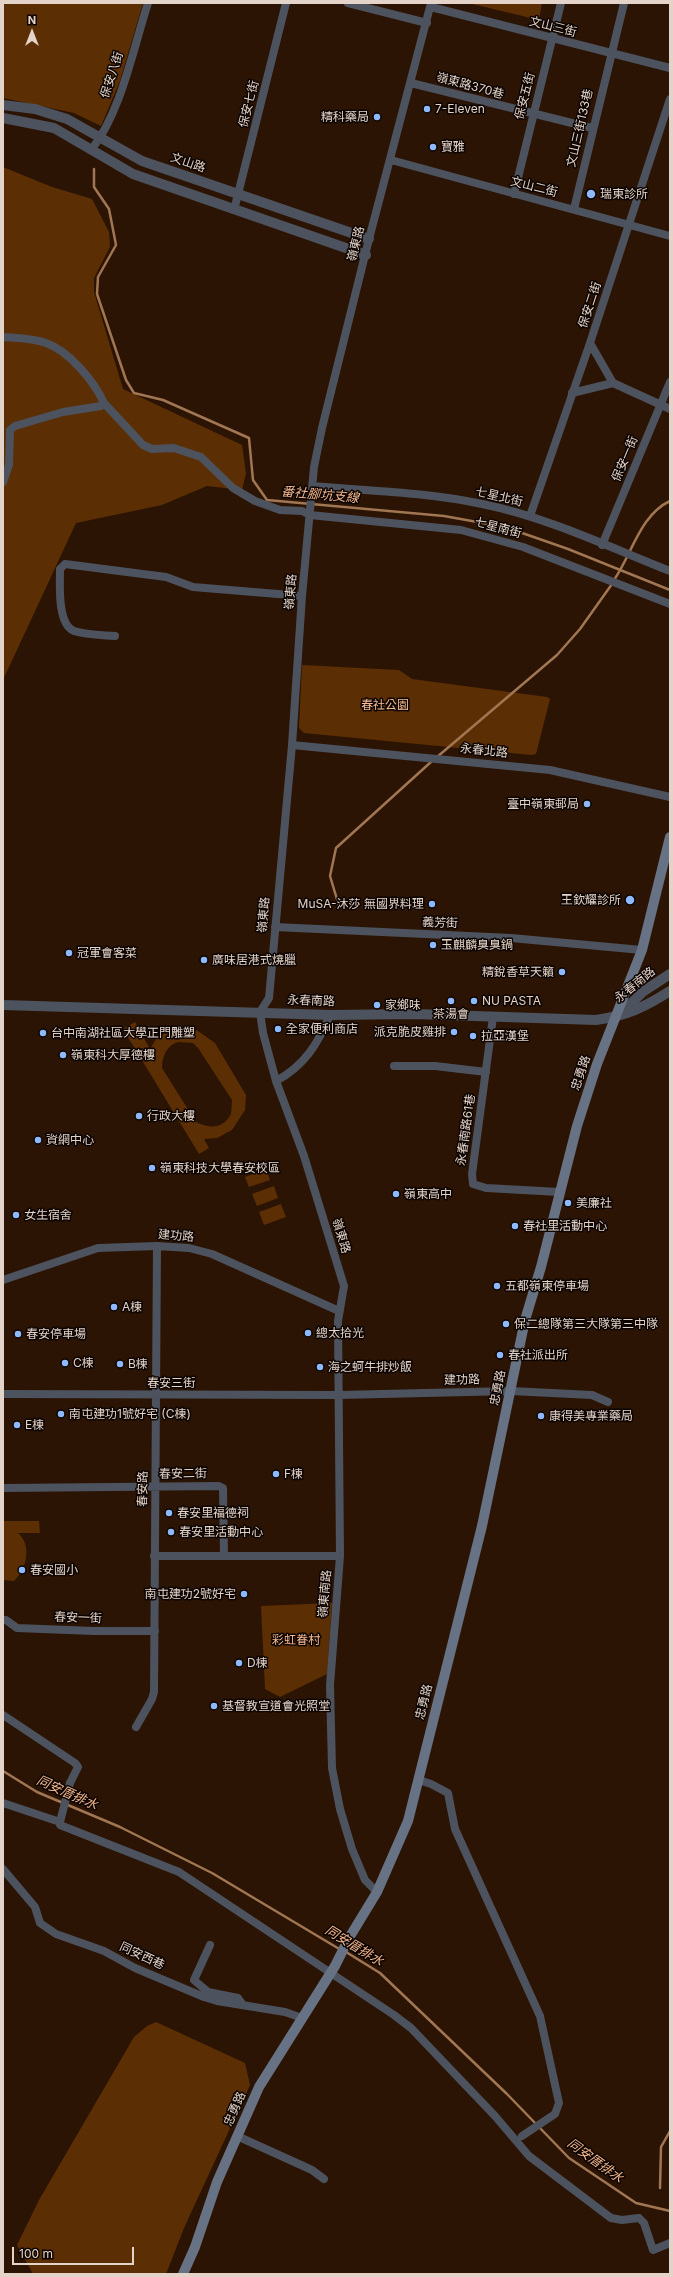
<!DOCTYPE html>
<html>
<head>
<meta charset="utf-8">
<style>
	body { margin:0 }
	#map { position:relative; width:673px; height:2277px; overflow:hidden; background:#2b1403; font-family:Inter,sans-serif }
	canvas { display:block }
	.frame { position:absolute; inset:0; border:4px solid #e3d3c8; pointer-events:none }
	.north { position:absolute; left:12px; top:12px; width:40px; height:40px; -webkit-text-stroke:3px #0c0401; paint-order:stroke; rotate:0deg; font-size:11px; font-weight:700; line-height:16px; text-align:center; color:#e3d3c8 }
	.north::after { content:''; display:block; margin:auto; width:14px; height:18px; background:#e3d3c8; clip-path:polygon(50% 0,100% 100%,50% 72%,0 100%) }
	.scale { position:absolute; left:12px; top:2247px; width:122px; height:18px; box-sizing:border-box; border:2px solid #e3d3c8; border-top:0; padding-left:5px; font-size:12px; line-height:14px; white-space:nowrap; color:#e3d3c8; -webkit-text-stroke:3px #0c0401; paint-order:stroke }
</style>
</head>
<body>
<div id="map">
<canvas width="673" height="2277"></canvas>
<div class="frame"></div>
<div class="north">N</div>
<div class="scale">100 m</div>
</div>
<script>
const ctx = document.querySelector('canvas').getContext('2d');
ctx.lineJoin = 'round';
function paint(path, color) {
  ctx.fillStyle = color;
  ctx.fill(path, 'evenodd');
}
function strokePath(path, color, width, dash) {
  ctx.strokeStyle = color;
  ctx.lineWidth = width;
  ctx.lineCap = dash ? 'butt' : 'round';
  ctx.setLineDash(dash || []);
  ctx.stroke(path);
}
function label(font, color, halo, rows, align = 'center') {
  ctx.font = font + ' Inter,"Noto Sans TC",sans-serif';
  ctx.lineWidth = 3;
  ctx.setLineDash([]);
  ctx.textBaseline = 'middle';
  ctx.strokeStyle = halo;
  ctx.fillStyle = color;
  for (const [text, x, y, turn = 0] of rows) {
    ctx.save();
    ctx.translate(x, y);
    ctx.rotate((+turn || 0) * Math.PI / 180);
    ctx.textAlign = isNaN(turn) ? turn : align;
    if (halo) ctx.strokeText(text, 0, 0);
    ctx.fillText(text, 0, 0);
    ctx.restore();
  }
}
const green = new Path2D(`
	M3,3H143L120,81L101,126L74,113L3,98Z
	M468,3H542L539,20Z
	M3,167L52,187L92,199L109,232L110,247L94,278V292L123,389L242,445L246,473L242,490L207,486L162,505L76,523L3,680Z
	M302,665L399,670L412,679L547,697L550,699L536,754L531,755L304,733L299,728Z
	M135,1022L150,1049L156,1039L169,1030L185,1028L198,1031L215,1043L246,1095L245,1110L232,1130L217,1138L204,1139L209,1148L199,1154L123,1029ZM178,1042L193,1043L198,1048L232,1100L231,1114C223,1129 210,1129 196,1122L162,1068C162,1056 167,1045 178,1042Z
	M266,1169L270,1180L249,1187L245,1177Z
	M274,1186L278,1198L257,1206L252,1194Z
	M281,1204L286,1217L264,1225L259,1212Z
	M3,1521H39L40,1533H18C32,1545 27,1569 14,1581L3,1580Z
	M332,1603L327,1674L280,1697L265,1689L261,1606Z
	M156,2022L245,2063L250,2085L184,2228L166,2274H33L17,2245L39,2200L134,2037L147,2026Z`);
const stream = new Path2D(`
	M94,169V187L109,209L116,245L98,277L97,294L126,380L134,393L163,400L249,438L253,480L267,500L444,516L505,527L568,549L670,590
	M614,580C632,554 640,515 670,501
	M437,757L557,655L580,629L612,584
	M339,906L330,876L336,848L432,761
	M3,1771L37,1792L120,1827L212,1873L341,1950
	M346,1952L380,1973L507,2094L569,2158L636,2203L670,2211
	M660,2188L661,2147L670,2131`);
const minor = new Path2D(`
	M348,3L427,23
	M431,7L670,68
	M411,83L592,128
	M91,150C121,113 133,49 148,3
	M391,160L670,236
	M514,194L561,3
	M574,209L624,3
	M234,210L286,3
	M3,337C17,338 33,338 46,343C69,351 94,381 104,403L101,406L63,412L15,426L10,430L9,465L3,482
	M590,343L613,383
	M613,383L670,409
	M572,393L613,383
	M104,403L143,445L152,449L174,448L201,457L233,488L255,501L280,510L302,511L310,515L461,530L523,547L670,604
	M313,486C369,491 426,492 482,504C547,517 609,547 670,571
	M530,516L590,343L670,99
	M602,545L670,382
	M115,636C103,635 86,635 74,631C57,624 60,584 60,569L65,564L166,577L193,587L302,596
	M292,745L550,770L670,797
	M275,927L511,938L642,950
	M493,1017L472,1174L473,1184L486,1188L559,1192
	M394,1066H435L486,1072
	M276,1081C304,1066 318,1044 330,1015
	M3,1280L98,1248L157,1246L189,1248L212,1254L339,1311
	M3,1394L339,1395L511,1391L592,1395L608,1402
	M3,1488L219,1486L223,1488L224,1556
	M154,1556H340
	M3,1620H6L17,1628L94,1631H155
	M3,1715L75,1763L78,1767L70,1783L60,1822
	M136,1727L152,1699L154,1692L157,1246
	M419,1780L431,1784L448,1793L455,1829L540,2016L559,2103L555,2114L522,2136
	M3,1803L60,1822V1825L179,1872L394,2015L411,2028L495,2116L529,2156L611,2218L622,2220L639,2218L644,2223L653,2250L670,2243
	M3,1869L35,1907L40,1923L56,1934L104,1951L135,1968L204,1997L217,2001L285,2012L302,2018
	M377,1892L365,1880L352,1849L340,1809L332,1768L330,1685L340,1556L338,1321L344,1286L304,1156L276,1081L263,1033L260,1012L269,998L292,745L302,596L314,467L322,428L369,239L431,3
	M210,1945L194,1980L208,1992L238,1998L243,2005
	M237,2136L312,2170L324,2179`);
const tertiary = new Path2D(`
	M3,105L35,109L67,119L142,161L369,239
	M3,118L54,128L133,174L366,255
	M3,1005L330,1015L414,1014L596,1020C626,1016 645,1007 670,991
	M620,1014L644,991L670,974`);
const secondary = new Path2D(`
	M183,2274L195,2247L217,2182L259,2087L335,1966L349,1938L377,1892L408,1821L482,1526L525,1320L541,1267L577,1126L597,1064L642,950L670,837`);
const markers = [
	[427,109,4,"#8eb9fd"],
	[377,117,4,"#8eb9fd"],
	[433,147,4,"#8eb9fd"],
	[591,194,5,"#8eb9fd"],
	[587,804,4,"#8eb9fd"],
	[630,900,5,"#8eb9fd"],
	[432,904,4,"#8eb9fd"],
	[433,945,4,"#8eb9fd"],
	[69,953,4,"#8eb9fd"],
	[204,960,4,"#8eb9fd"],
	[562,972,4,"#8eb9fd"],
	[451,1001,4,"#8eb9fd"],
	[474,1001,4,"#8eb9fd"],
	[377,1005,4,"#8eb9fd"],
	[278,1029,4,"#8eb9fd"],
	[454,1032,4,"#8eb9fd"],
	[43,1033,4,"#8eb9fd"],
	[473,1036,4,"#8eb9fd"],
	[63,1055,4,"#8eb9fd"],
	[139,1116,4,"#8eb9fd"],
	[38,1140,4,"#8eb9fd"],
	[152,1168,4,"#8eb9fd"],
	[396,1194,4,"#8eb9fd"],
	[568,1203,4,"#8eb9fd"],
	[16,1215,4,"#8eb9fd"],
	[515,1226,4,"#8eb9fd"],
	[497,1286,4,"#8eb9fd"],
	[114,1307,4,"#8eb9fd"],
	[506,1324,4,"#8eb9fd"],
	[308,1333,4,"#8eb9fd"],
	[18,1334,4,"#8eb9fd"],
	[500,1355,4,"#8eb9fd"],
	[65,1363,4,"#8eb9fd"],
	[120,1364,4,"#8eb9fd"],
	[320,1367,4,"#8eb9fd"],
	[61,1414,4,"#8eb9fd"],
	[541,1416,4,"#8eb9fd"],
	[17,1425,4,"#8eb9fd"],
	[276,1474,4,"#8eb9fd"],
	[169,1513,4,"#8eb9fd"],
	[171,1532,4,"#8eb9fd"],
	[22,1570,4,"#8eb9fd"],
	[244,1594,4,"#8eb9fd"],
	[239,1663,4,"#8eb9fd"],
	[214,1706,4,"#8eb9fd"]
];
const streetNames = [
	["文山三街",553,27,14],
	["保安八街",112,75,-72],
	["嶺東路370巷",470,86,15],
	["保安五街",525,96,-76],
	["保安七街",249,104,-76],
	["文山三街133巷",580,128,-77],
	["文山路",188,163,19],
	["文山二街",534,187,14],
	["嶺東路",356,244,-76],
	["保安二街",590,305,-72],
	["保安一街",625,459,-67],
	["七星北街",499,497,13],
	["七星南街",498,528,15],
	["嶺東路",291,592,-85],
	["永春北路",484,751,6],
	["嶺東路",264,915,-85],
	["義芳街",440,923,2],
	["永春南路",635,985,-39],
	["永春南路",311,1001,2],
	["忠勇路",581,1073,-71],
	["永春南路61巷",466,1130,-82],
	["建功路",176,1236,5],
	["嶺東路",341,1236,73],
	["建功路",462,1380,-1],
	["春安三街",171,1383],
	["忠勇路",498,1388,-79],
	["春安二街",183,1474,-1],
	["春安路",143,1489,-89],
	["嶺東南路",325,1594,-85],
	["春安一街",78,1618,2],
	["忠勇路",424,1702,-76],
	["同安西巷",142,1956,25],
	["忠勇路",235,2109,-66]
];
const poiNames = [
	["7-Eleven",435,109],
	["精科藥局",369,117,"right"],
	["寶雅",441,147],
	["瑞東診所",600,194],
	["臺中嶺東郵局",579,804,"right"],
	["王欽耀診所",621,900,"right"],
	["MuSA-沐莎 無國界料理",424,904,"right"],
	["玉麒麟臭臭鍋",441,945],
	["冠軍會客菜",77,953],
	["廣味居港式燒臘",212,960],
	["精銳香草天籟",554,972,"right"],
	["NU PASTA",482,1001],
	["家鄉味",385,1005],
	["茶湯會",451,1014,"center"],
	["全家便利商店",286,1029],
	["派克脆皮雞排",446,1032,"right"],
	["台中南湖社區大學正門雕塑",51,1033],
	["拉亞漢堡",481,1036],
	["嶺東科大厚德樓",71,1055],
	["行政大樓",147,1116],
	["資網中心",46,1140],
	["嶺東科技大學春安校區",160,1168],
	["嶺東高中",404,1194],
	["美廉社",576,1203],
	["女生宿舍",24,1215],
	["春社里活動中心",523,1226],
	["五都嶺東停車場",505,1286],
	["A棟",122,1307],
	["保二總隊第三大隊第三中隊",514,1324],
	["總太拾光",316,1333],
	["春安停車場",26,1334],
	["春社派出所",508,1355],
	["C棟",73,1363],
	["B棟",128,1364],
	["海之蚵牛排炒飯",328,1367],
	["南屯建功1號好宅 (C棟)",69,1414],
	["康得美專業藥局",549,1416],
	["E棟",25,1425],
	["F棟",284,1474],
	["春安里福德祠",177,1513],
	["春安里活動中心",179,1532],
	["春安國小",30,1570],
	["南屯建功2號好宅",236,1594,"right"],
	["D棟",247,1663],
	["基督教宣道會光照堂",222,1706]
];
const parkNames = [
	["春社公園",385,705],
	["彩虹眷村",296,1640]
];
const waterNames = [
	["番社腳坑支線",320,495,5],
	["同安厝排水",67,1793,24],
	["同安厝排水",354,1946,31],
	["同安厝排水",595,2161,36]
];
paint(green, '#5c2e03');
strokePath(stream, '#a17653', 2.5);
strokePath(minor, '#4c535f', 8);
strokePath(tertiary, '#4c535f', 10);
strokePath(secondary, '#677385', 10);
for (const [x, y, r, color] of markers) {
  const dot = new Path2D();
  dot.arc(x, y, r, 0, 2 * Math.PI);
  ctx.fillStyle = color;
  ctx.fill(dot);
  strokePath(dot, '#0c0401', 1.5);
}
label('12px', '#e3d3c8', '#0c0401', streetNames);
label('12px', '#e3d3c8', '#0c0401', poiNames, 'left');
label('12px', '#f8bc92', '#0c0401', parkNames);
label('italic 13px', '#f3b78d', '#0c0401', waterNames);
</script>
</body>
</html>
